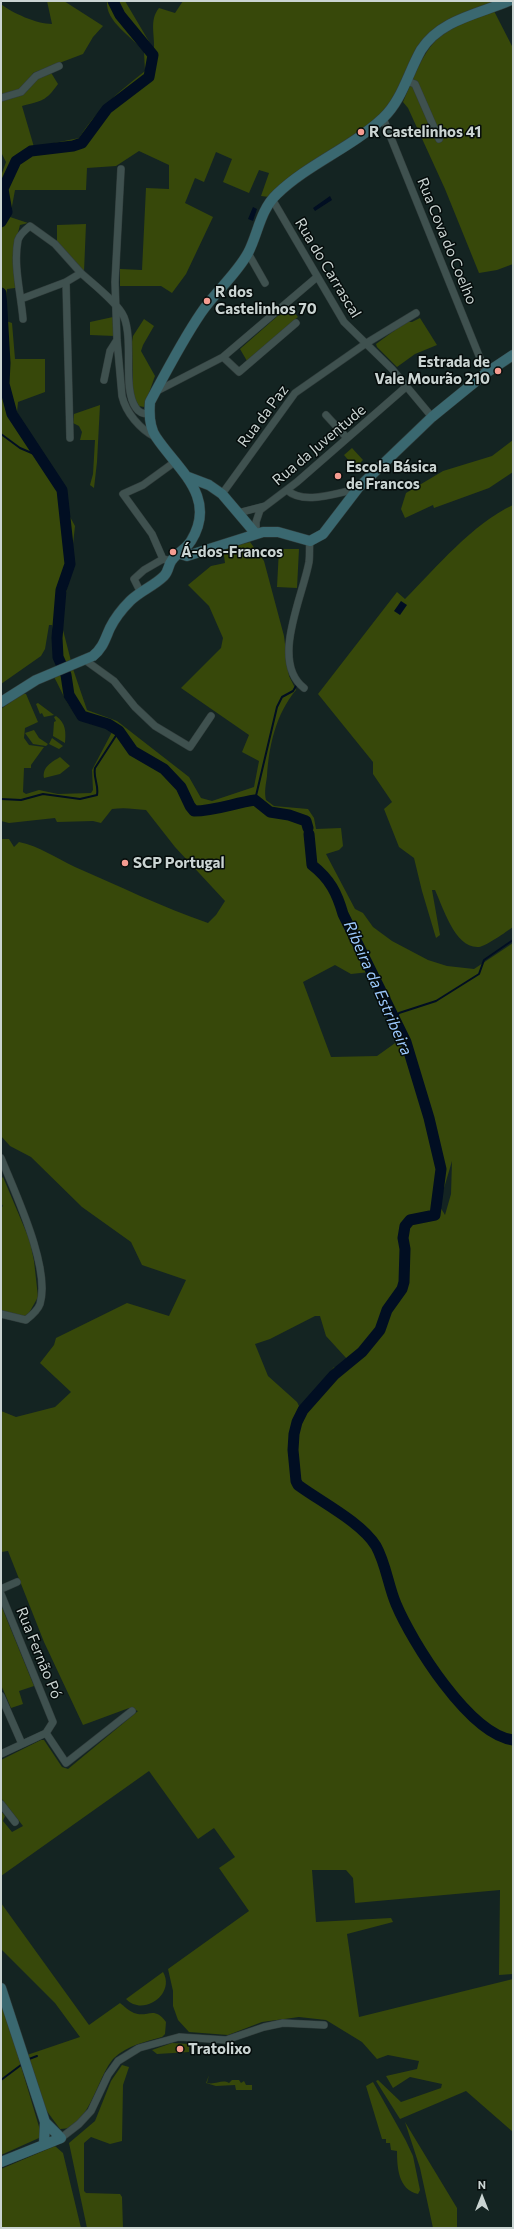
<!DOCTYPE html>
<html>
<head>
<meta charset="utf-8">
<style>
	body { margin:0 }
	#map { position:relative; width:514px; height:2229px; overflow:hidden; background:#142422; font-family:Commissioner,sans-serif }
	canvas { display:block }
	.frame { position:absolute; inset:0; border:2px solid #cad4d2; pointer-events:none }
	.north { position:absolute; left:462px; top:2177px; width:40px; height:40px; -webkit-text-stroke:3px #050c0b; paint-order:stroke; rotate:0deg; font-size:11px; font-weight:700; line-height:16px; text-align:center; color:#cad4d2 }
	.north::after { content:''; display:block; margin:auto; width:14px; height:18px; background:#cad4d2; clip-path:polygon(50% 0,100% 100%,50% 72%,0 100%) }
</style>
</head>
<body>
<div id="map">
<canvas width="514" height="2229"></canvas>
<div class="frame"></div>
<div class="north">N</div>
</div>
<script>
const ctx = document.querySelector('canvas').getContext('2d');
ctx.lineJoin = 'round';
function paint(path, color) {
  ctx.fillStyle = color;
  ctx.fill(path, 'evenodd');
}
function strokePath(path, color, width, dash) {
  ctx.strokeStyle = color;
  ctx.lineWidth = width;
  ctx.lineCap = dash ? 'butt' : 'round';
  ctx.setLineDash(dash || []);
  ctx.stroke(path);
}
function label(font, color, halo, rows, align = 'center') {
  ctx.font = font + ' Commissioner,sans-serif';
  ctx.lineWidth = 3;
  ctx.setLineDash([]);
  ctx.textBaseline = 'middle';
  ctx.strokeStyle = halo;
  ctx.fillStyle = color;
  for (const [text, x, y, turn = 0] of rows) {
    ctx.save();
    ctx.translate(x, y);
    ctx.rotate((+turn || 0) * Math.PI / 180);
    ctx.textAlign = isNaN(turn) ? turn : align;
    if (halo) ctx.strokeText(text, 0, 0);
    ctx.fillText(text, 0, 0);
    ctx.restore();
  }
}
const green = new Path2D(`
	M47,1H64L103,26L93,37L83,54L33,73C29,89 15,91 1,95V4C12,13 37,24 52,24Z
	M107,1H125L154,50C155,35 149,20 159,8L175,13L183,1H498L449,19L438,27L392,102L379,117L269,197L261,196L269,173L259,170L249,193L223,182L232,159L216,152L204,182L195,178L185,203L213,217L186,274L172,293L161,286H120V269L142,270L146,188L169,189V165L139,151L116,166L87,168L86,190H15L10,217L28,223L20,225L14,248L15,288L7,289L6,321L12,323L15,359H45V392L18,402L17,412L61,485H65L69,515L75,526L69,580L62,610L63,630L71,661L59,666L52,625H49L45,649L41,656L1,684V176L6,162L1,152V100L24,94L37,79L50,71L58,84C46,101 42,101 22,106L34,147L79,138C96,110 120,91 145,71L144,52C133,37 105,22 107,1Z
	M494,11L513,48V264L497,270L479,273L445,189L408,108L403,102C416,72 426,39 458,24C469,19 482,15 494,11Z
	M86,224L84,272L57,242V225Z
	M289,306L298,317L247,361L240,349Z
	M113,317L115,336L90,335V322Z
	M420,318L437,345L415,354L397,367L377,347L376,344L406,322H412Z
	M144,319L154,326L143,345L141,351L155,376L144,407L139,406L133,395L132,342L133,336Z
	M100,405L97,462L94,488L90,485L93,474L95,440H80L82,432L79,426L73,423L74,414Z
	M513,440V472L489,488L434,508L433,505L405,518L401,509L406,493L443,471L492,456Z
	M352,448L363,460L355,468L344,455Z
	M513,505V927C506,932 486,946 479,947C455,949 443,907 435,890H432L440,935L436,938L422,891L414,858L399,847L384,809L392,802L373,774V762L318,694L397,592L405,599C437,567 472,524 513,505Z
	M250,542L264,561L284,636L289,676L296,690C276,714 269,745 267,776C266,784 264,792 266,800L274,806L308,809L314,818L316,829L341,828L343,846L339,850L326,854L355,909L363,913L373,927L392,941L428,960L447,966L474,969L513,943V1974L499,1975L500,1890L355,1903L353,1878L346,1870H312L316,1922L391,1918L393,1922L347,1934L359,2017L513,1979V2132L466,2091L400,2119L376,2081L378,2080L401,2102L441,2088L442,2084L410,2077L393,2088L386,2076L417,2069L419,2061L388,2055L377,2059L362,2042L326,2020L299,2017L262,2022L228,2035L189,2032L178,2020L173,2006V1991L168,1969L249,1911L219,1868L235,1857L214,1828L198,1839L149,1771L1,1876V1811L5,1816L3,1821L12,1832L23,1826L1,1798V1760L41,1740H44L62,1767L68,1769L138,1711L129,1708L83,1725L44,1642L8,1551L1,1552V1411L16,1417L55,1407L71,1392L40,1363L54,1345L56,1338L127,1303L169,1316L186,1280L142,1265L131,1242L82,1207L31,1157L10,1146L1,1136V839H9L14,847L19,842C41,847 54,857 75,867C119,886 162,907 208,923L216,915L225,901L175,847L146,810C134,809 125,807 112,809L101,823L93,821L57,822L55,818L9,823L1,821V709L22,694H26L38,722L25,728L24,738L29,745L44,747L31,765V768H24L23,792L26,794L39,790L58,794L91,793L93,790L92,770L112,732C102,725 91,726 84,721C69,712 62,691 54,677L73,669L87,710L117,721L189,777L201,798L212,801L254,787L259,761L242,752L249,735L181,688L221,648L223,638L209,606L188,585L211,566L225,563L223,549ZM335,965L351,974L370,972L398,1041L377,1056L331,1057L303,982ZM452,1161L451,1194L445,1215L439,1205ZM315,1316H320L326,1336L347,1359L336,1369L334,1367L300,1408L297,1402L268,1376L255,1344L270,1339Z
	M279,549H299L297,588L277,587Z
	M38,703L54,715L44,717L42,713L40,714L36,704Z
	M56,716C66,723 66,732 65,743L53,736L54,722L56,721L54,717Z
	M34,730L39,738L48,744L46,746L33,744L25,733Z
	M52,738L63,746L59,749L49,744Z
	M60,757L70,766L60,774L44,778C42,767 52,762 60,757Z
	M3,1177L30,1241L34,1261L38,1297L29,1313L24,1317L1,1311V1208L3,1206L1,1203V1179Z
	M1,1605L34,1686L19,1691L23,1704L11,1708L1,1685Z
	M1,1903L89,2025L120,2003C124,2006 129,2011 134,2013C148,2018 154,2005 166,2022L165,2034L162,2037C145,2042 128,2045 114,2058C98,2074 89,2130 60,2129L46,2110L27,2055L80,2037L55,2003L1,1949Z
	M163,1972C176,1994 143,2017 126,1999Z
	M1,1999L40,2130L39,2138L1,2155Z
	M172,2043L189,2044V2052L157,2054L152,2050Z
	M122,2065L129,2067L123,2085L122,2141L110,2144L91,2137L84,2143V2191L86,2193L120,2194L122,2197L123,2228H87L69,2143L95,2121L111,2081Z
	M209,2075L207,2083C216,2085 222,2079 229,2083L232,2080H239L241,2083L244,2081L246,2085H252V2090H236L235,2085L216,2086L206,2083Z
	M373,2082L406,2141L413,2156L420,2190L418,2194C398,2190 397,2166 397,2151L391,2150L390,2143H386V2139H382L366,2086Z
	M405,2122L457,2208V2228H433L420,2168Z
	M55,2146L63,2153L81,2228H1V2169Z`);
const water = new Path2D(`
	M330,196L332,200L315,211L313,208Z
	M253,207L257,209L253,221L248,219Z
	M401,601L407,605L400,615L394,611Z`);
const stream = new Path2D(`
	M1,434L20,448L41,457
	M1,799L21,800L43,794L80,799L97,795C99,785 93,778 95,768L119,731
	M255,800L277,707L282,697L293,691L296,686
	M395,1019L399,1013L436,1001L479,974L484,960L513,940
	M29,2059L37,2056
	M1,2080L21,2065`);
const river = new Path2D(`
	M1,222L7,212L3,189L16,161L31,151L73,146L82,143L107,109L149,77L153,55L120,15L113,1
	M1,293L5,363L4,384L12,414L62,490L70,564L61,590L57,638L58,657L66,675L69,695L82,716L108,724L119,731L133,751L164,769L181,787L190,806L194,811C215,811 234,803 255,800L270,812L289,815L306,821L308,828
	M309,834L312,865C330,879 337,893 343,914L406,1042L429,1118L441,1169L435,1215L410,1220L405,1226L403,1238L405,1249L404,1282L402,1289L387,1310L380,1330L362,1352L334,1375L303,1410L297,1422L294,1434L293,1450L296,1481L298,1485C321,1502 361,1522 376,1546C386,1564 388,1585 396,1604C412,1642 469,1734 513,1740`);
const street = new Path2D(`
	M407,81L415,84L439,139
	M1,98L21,92L36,76L59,66
	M383,118L486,373
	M121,169L115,282L117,340L122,396C126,413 140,429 155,437
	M272,199L344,322L392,369L432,417
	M248,253L265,283
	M66,282L70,438
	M21,299L66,282L81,273C93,284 118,303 124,317C134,342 122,389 136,408C139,413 144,414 149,414
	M23,319C21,294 13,265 18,240C20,234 25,230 30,226L55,244L81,273
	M223,357L239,372L296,323
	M104,380L110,351L117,340
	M157,391L223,357L317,277
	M326,415L347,438
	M287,490C304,506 338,492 358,489
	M222,494L295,393L365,344L416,313
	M238,513L265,506
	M256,534V522L260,510L297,482L407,386
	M171,561L163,559L152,534L123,494L143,485L176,461
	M140,591L134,579L144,570L163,559
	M85,660L114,681L135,707L155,726L190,747L211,716
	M304,688C270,662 303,596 309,562C310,555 309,548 310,541
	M1,1158C15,1193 51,1268 40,1304C38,1310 31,1316 26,1320L1,1314
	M1,1589L17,1582
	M1,1594L53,1722L46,1733L1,1754
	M1,1696L22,1744
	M46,1733L66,1763L132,1711
	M1,1804L15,1822
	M61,2138L79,2124L91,2111L108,2075L118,2061L139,2048L179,2037L226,2040L264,2027L283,2023L324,2025`);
const secondary = new Path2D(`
	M188,477L209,485L222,494L256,534
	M181,554L187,556L263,532H278L310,541L323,534L359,487L432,417L486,373L513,355
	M1,702L36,680L93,656C103,648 105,639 110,628C115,618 122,609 130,601C140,591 154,586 164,576C169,571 168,565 172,560C177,553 185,550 191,541C218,497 178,470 156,437C149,427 149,414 150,402C166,372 182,341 201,313C215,292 236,275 248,253C258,234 260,210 277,194C308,164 351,148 383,118C402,100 408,73 421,50C440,20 478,14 509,1
	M1,1988L45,2122L44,2144
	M1,2162L61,2138L45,2122`);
const markers = [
	[361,132,4,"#f59c91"],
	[207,301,4,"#f59c91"],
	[498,371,4,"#f59c91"],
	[338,476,4,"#f59c91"],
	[173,552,4,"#f59c91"],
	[125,863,4,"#f59c91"],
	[180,2049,4,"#f59c91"]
];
const poiNames = [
	["R Castelinhos 41",369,132],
	["R dos",215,292],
	["Castelinhos 70",215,309],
	["Estrada de",490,362,"right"],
	["Vale Mourão 210",490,379,"right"],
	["Escola Básica",346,467],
	["de Francos",346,484],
	["Á-dos-Francos",181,552],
	["SCP Portugal",133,863],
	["Tratolixo",188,2049]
];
const streetNames = [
	["Rua Cova do Coelho",447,241,68],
	["Rua do Carrascal",328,268,59],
	["Rua da Paz",263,416,-53],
	["Rua da Juventude",319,445,-40],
	["Rua Fernão Pó",39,1653,68]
];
const waterNames = [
	["Ribeira da Estribeira",378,988,66]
];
paint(green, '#37480a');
paint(water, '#010e22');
strokePath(stream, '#010e22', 2);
strokePath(river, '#010e22', 11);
strokePath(street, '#313d3c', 8);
strokePath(secondary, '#313d3c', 11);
strokePath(street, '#3f514f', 7);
strokePath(secondary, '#3a6870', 10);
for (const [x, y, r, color] of markers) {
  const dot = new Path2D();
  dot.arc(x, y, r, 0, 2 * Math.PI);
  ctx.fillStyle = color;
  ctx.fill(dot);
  strokePath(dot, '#050c0b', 1.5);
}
label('bold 15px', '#cad4d2', '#050c0b', poiNames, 'left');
label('15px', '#cad4d2', '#050c0b', streetNames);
label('italic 16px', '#9bc8fc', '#050c0b', waterNames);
</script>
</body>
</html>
